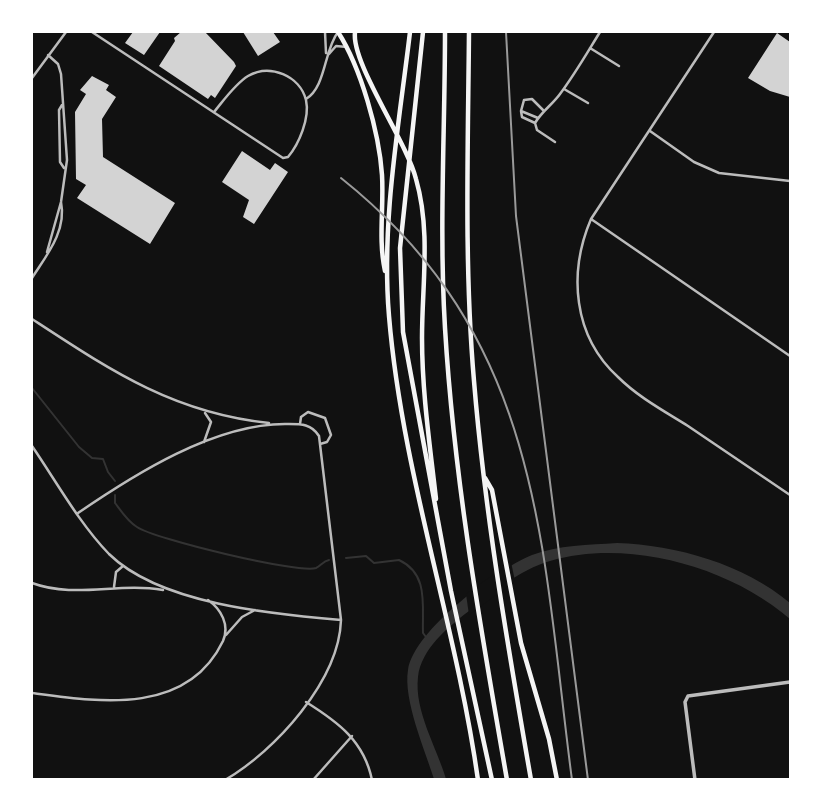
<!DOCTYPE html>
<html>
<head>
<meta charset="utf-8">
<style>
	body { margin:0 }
	#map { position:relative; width:822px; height:811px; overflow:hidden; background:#111; font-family:"Space Grotesk",sans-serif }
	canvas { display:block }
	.frame { position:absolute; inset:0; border:33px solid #fff; pointer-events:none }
</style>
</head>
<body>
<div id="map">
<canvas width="822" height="811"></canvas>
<div class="frame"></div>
</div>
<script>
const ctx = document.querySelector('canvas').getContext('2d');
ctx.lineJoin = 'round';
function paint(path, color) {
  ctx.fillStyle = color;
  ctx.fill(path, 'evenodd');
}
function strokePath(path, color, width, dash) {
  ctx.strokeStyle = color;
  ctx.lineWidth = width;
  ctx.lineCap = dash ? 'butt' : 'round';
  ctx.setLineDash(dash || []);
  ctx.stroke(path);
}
const water = new Path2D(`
	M617,543C676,545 744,564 790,603V619C730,567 628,538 550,561C519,570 494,592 469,611C448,627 421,649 418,677C414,711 437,748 446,779H434C425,750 403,700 408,670C414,630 496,570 532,555C558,545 589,545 617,543Z`);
const pier = new Path2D(`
	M511,562L515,581L469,615L466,594Z`);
const stream = new Path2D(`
	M32,388L79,447L92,458L103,459L108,472L115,481
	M115,495V503C121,511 128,522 137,527C154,539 299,574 316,568C321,566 323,561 329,560
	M346,558L366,556L374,563L399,560C429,574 422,605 423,633L426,637`);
const building = new Path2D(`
	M133,32H160L144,55L125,43Z
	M181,32H205L234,62L236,66L215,98L211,95L208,99L159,66L175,41L174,38Z
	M243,32H273L280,42L258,56Z
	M777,33L790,42V97L770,91L748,78Z
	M92,76L109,85L106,90L116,97L102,119L103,157L175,203L150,244L77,198L86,185L76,179L75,112L86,94L80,90Z
	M242,151L270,170L275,163L288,172L254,224L243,217L249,200L222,182Z`);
const minor = new Path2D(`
	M92,32L283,158L288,157C299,144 310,118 306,100C300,76 270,63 248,76C235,84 224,100 214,112
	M325,32L326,53
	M714,32L591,219C568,273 573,336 618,377C638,397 664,411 688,426C722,449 756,472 790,495
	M590,48L619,66
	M329,54L336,46L347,47
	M32,78L66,32
	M564,89L588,103
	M306,99C326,87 324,50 338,32
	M62,105L59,110L60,162L64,168
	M521,111L524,100L532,99L543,110
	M538,118L521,111L522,117L535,123C542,111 552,105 560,94C575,74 587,53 600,32
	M535,123L537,130L555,142
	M650,131L694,162L719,173L790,181
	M591,219L790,356
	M47,252L61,202L67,160L61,74L58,64L48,55
	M32,278C46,256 67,231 61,202
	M32,319C110,370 173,413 269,423
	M300,424L301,417L308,412L325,418L331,435L327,442L320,444
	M204,442L211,422L205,413
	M32,446C56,481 79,523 109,554C160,604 271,614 341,620
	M78,513C135,474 214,424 285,424C300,424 311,423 319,436L341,620C339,681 275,751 225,780
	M32,583C75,599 118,582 163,590
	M114,587L116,572L123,566
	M226,635L242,617L255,610
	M32,693C99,702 187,716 223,641C230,625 221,609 208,600
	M306,702C338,722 364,741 372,780
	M313,780L352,736`);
const tertiary = new Path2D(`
	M695,780L685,702L688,696L790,682`);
const motorway = new Path2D(`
	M338,32C361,68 379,132 382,175C384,208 378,239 385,271
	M355,32C351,63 406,140 416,179C431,231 422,285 422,338C422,392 430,446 436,499
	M410,32C399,125 381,222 389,316C402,473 456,624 478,780
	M423,32L400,248L403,332L451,591L492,780
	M445,32C445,130 439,230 445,328C454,480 481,630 507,780
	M469,32C468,148 464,265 474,381C485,515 508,647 531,780
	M485,478L492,490L521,643L549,739L557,780`);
const rail = new Path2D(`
	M506,32L516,216L588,780
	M341,178C544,340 541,545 572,780`);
paint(water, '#333');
paint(pier, '#111');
strokePath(stream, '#333', 2);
paint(building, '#d3d3d3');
strokePath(minor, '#bcbcbc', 2.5);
strokePath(tertiary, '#bcbcbc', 3.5);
strokePath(motorway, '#f5f5f5', 4.5);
strokePath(rail, '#9a9a9a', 2);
</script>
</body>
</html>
